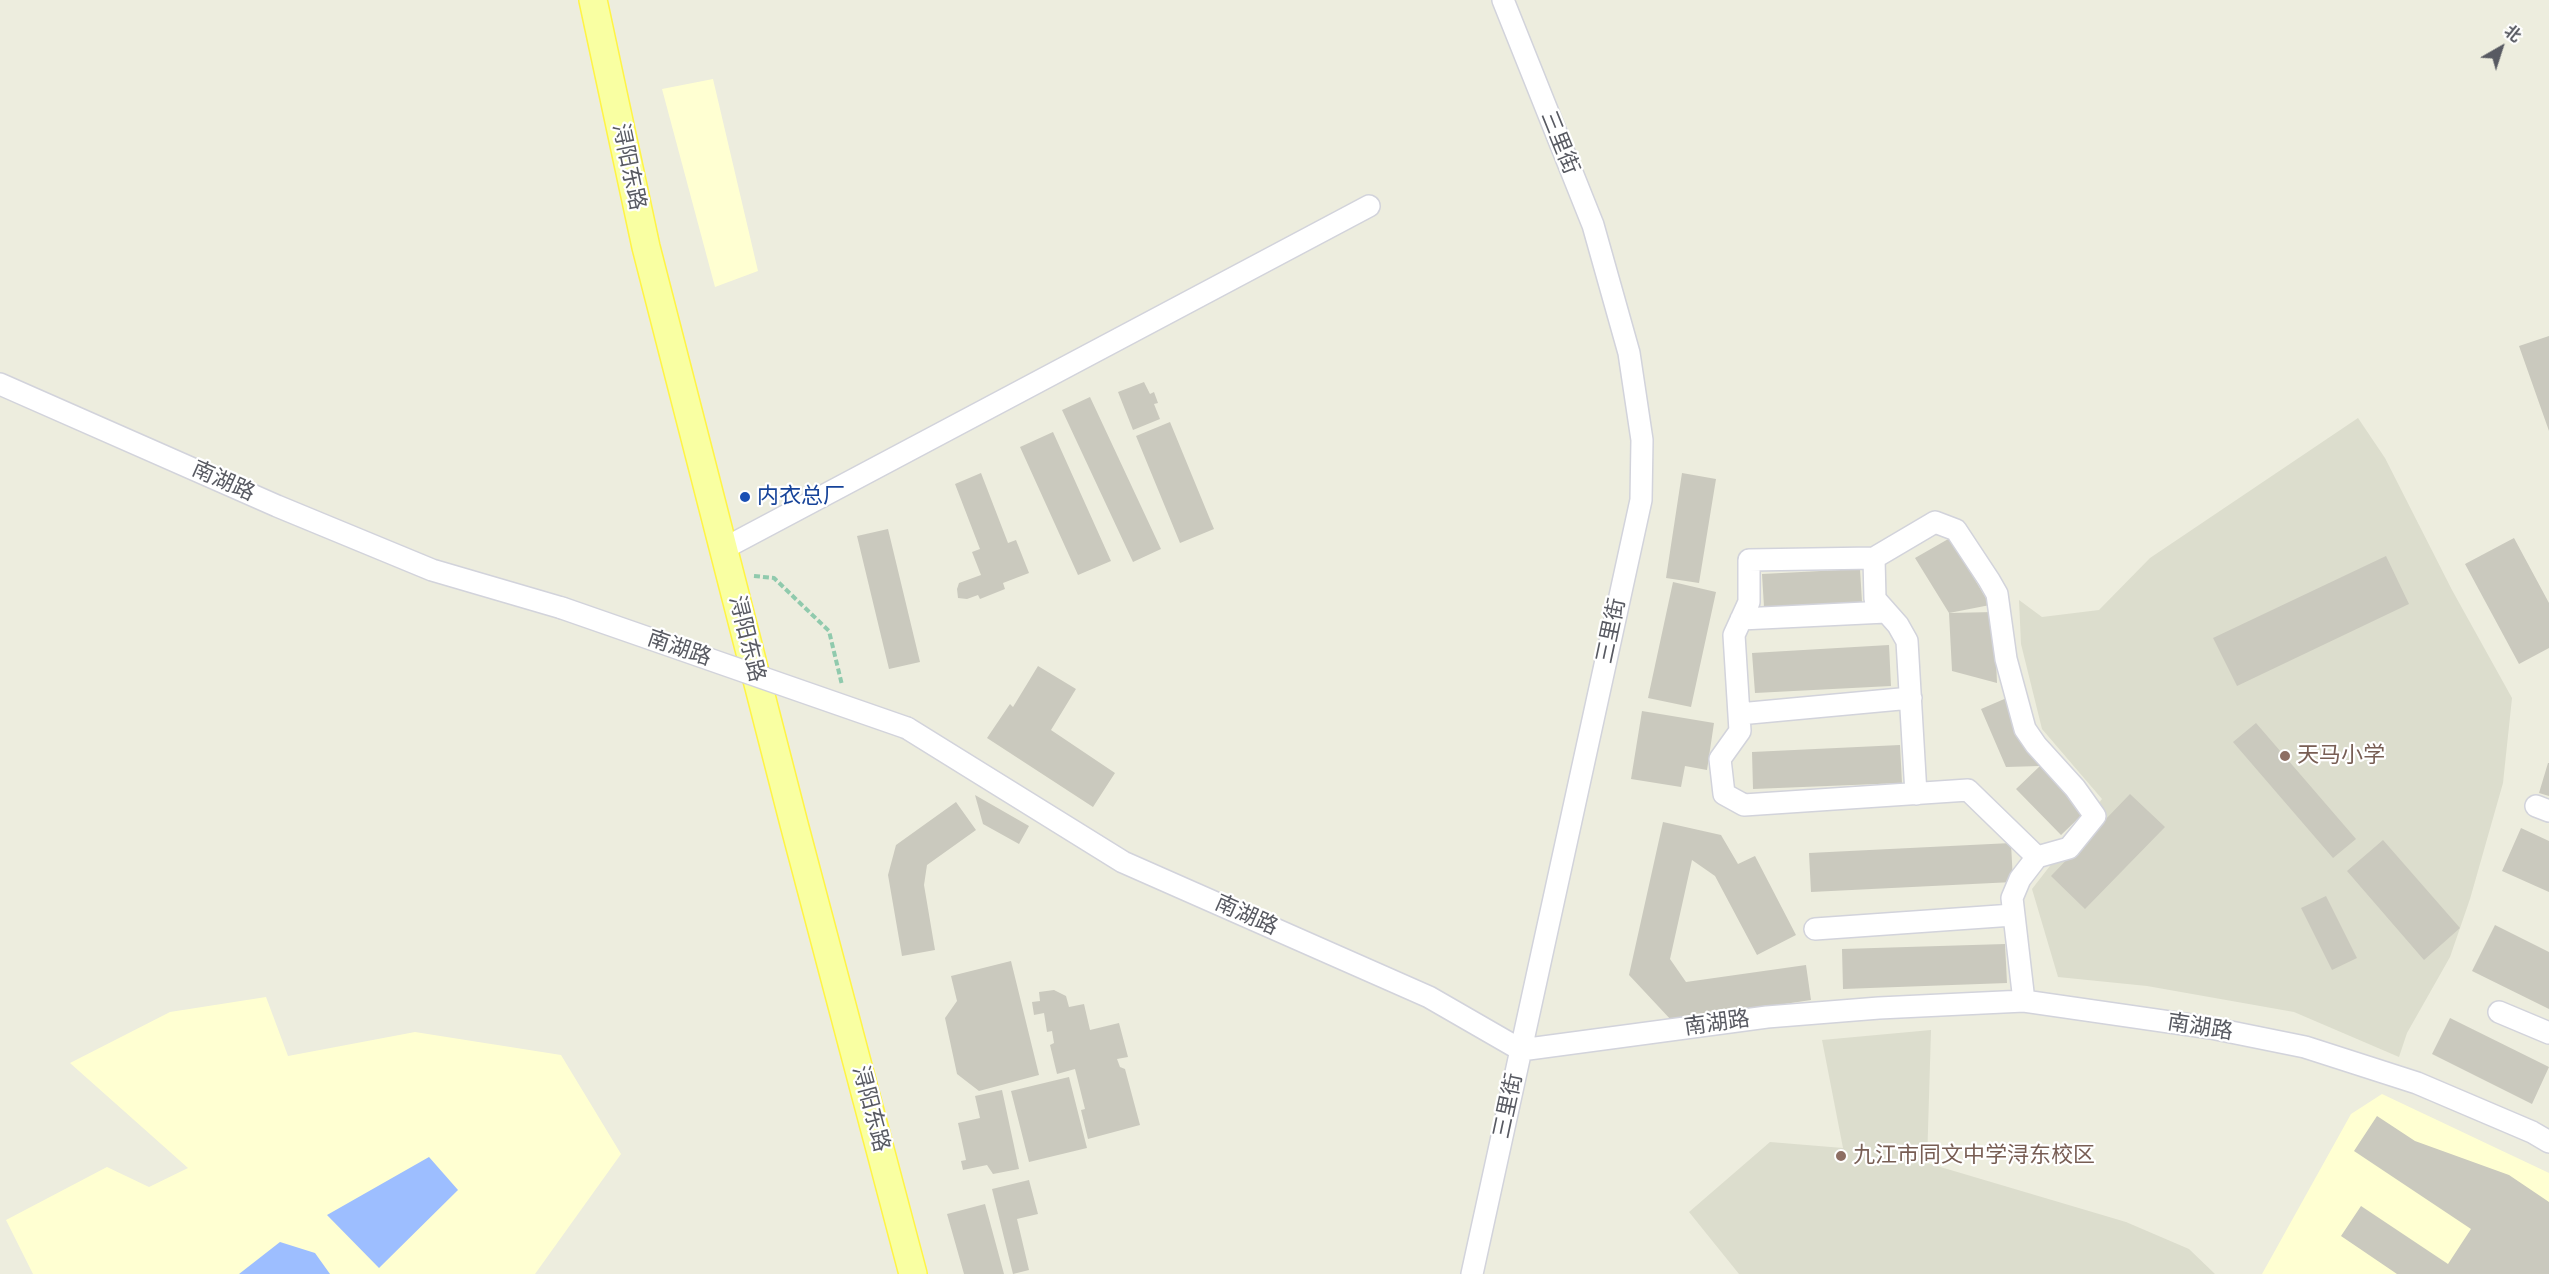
<!DOCTYPE html>
<html>
<head>
<meta charset="utf-8">
<style>
	body { margin:0 }
	#map { position:relative; width:2549px; height:1274px; overflow:hidden; background:#ededde; font-family:Signika,"Noto Sans SC",sans-serif }
	canvas { display:block }
	.north { position:absolute; left:2471px; top:18px; width:60px; height:60px; -webkit-text-stroke:4px #fff; paint-order:stroke; rotate:39deg; font-size:16px; font-weight:700; line-height:24px; text-align:center; color:#585a62 }
	.north::after { content:''; display:block; margin:auto; width:21px; height:27px; background:#585a62; clip-path:polygon(50% 0,100% 100%,50% 72%,0 100%) }
</style>
</head>
<body>
<div id="map">
<canvas width="2549" height="1274"></canvas>
<div class="north">北</div>
</div>
<script>
const ctx = document.querySelector('canvas').getContext('2d');
ctx.lineJoin = 'round';
function paint(path, color) {
  ctx.fillStyle = color;
  ctx.fill(path, 'evenodd');
}
function strokePath(path, color, width, dash) {
  ctx.strokeStyle = color;
  ctx.lineWidth = width;
  ctx.lineCap = dash ? 'butt' : 'round';
  ctx.setLineDash(dash || []);
  ctx.stroke(path);
}
function label(font, color, halo, rows, align = 'center') {
  ctx.font = font + ' Signika,"Noto Sans SC",sans-serif';
  ctx.lineWidth = 4.5;
  ctx.setLineDash([]);
  ctx.textBaseline = 'middle';
  ctx.strokeStyle = halo;
  ctx.fillStyle = color;
  for (const [text, x, y, turn = 0] of rows) {
    ctx.save();
    ctx.translate(x, y);
    ctx.rotate((+turn || 0) * Math.PI / 180);
    ctx.textAlign = isNaN(turn) ? turn : align;
    if (halo) ctx.strokeText(text, 0, 0);
    ctx.fillText(text, 0, 0);
    ctx.restore();
  }
}
const commercial = new Path2D(`
	M713,79L758,271L715,287L662,89Z
	M266,997L288,1056L415,1032L561,1055L621,1154L535,1274H33L6,1220L107,1167L149,1187L188,1168L70,1063L170,1012Z
	M2382,1094L2549,1173V1274H2262L2351,1114Z`);
const education = new Path2D(`
	M2358,418L2385,458L2452,590L2512,698L2503,783L2470,899L2450,957L2407,1033L2399,1057L2294,1012L2147,986L2058,977L2032,889L2102,799L2042,729L2021,644L2019,600L2042,617L2099,610L2150,558Z
	M1931,1030L1927,1163L2126,1222L2189,1249L2215,1274H1739L1689,1212L1770,1142L1843,1148L1822,1040Z`);
const water = new Path2D(`
	M429,1157L458,1190L379,1268L327,1215Z
	M280,1242L315,1253L330,1274H239Z`);
const building = new Path2D(`
	M2549,336V431L2519,346Z
	M1144,382L1150,394L1154,392L1158,403L1154,404L1160,419L1133,430L1118,392Z
	M1090,397L1161,549L1133,562L1062,410Z
	M1170,422L1214,529L1180,543L1136,436Z
	M1053,432L1111,561L1078,575L1020,447Z
	M981,473L1008,543L1016,540L1029,573L1003,583L1005,589L980,599L978,595L967,599L958,598L957,589L959,583L981,575L972,552L980,549L955,484Z
	M1682,473L1716,479L1699,583L1666,578Z
	M888,529L920,662L889,669L857,536Z
	M1950,538L1990,605L1949,613L1994,612L1997,683L1952,671L1949,613L1915,558Z
	M2514,538L2549,603V648L2519,664L2465,564Z
	M2386,556L2409,604L2237,686L2213,638Z
	M1860,569L1862,602L1764,607L1762,574Z
	M1673,582L1716,592L1691,707L1648,698Z
	M1889,645L1891,686L1755,693L1752,653Z
	M1038,666L1076,689L1051,730L1115,773L1093,807L987,738L1010,704L1013,707Z
	M2009,697L2040,766L2085,812L2061,835L2016,789L2040,766L2006,767L1981,709Z
	M1642,711L1714,723L1707,770L1685,766L1681,787L1631,779Z
	M2256,723L2356,839L2333,858L2233,742Z
	M1900,745L1902,783L1753,789L1752,752Z
	M2548,763H2549V796L2539,793Z
	M2130,794L2165,827L2085,909L2051,876Z
	M975,795L1029,826L1019,844L983,824Z
	M956,802L976,830L927,865L924,885L935,950L902,956L888,875L896,845Z
	M1663,822L1721,835L1738,864L1755,856L1796,935L1757,955L1715,876L1692,860L1670,959L1686,982L1806,965L1811,1000L1672,1021L1629,975Z
	M2521,828L2549,841V892L2502,871Z
	M2383,840L2460,928L2424,960L2347,871Z
	M2011,843L2013,882L1811,892L1809,853Z
	M2326,896L2357,958L2332,970L2301,908Z
	M2495,925L2549,952V1009L2472,971Z
	M2005,944L2007,983L1843,989L1842,949Z
	M1011,961L1039,1075L979,1091L957,1074L945,1018L957,1001L951,976Z
	M1054,990L1066,996L1069,1007L1084,1004L1090,1030L1119,1023L1128,1057L1117,1059L1120,1067L1125,1069L1140,1125L1088,1139L1081,1110L1085,1109L1075,1069L1057,1074L1050,1045L1054,1043L1052,1031L1047,1032L1044,1013L1034,1015L1032,1002L1040,1001L1039,992Z
	M2450,1018L2549,1067L2532,1104L2432,1054Z
	M1069,1077L1087,1148L1029,1162L1011,1091Z
	M1002,1090L1019,1169L993,1174L987,1165L963,1170L961,1161L966,1160L958,1123L980,1118L975,1096Z
	M2377,1116L2415,1141L2509,1175L2549,1202V1274H2397L2341,1236L2361,1206L2448,1264L2471,1229L2354,1151Z
	M1029,1180L1038,1214L1017,1219L1029,1270L1013,1274L992,1189Z
	M985,1204L1004,1274H964L947,1214Z`);
const path = new Path2D(`
	M754,576L774,578L829,631L842,685`);
const minor = new Path2D(`
	M0,384L277,506L432,570L562,608
	M723,549L1369,206
	M1874,558L1875,599L1898,625L1907,641L1916,794
	M1741,619L1886,612
	M1739,714L1911,698
	M907,728L1123,862L1429,997L1521,1050L1767,1017L1879,1008L2024,1001L2211,1028L2305,1047L2417,1083L2532,1132L2549,1142
	M2536,806L2549,811
	M1815,929L2013,915
	M2024,1001L2012,898L2020,879L2037,857L2069,848L2095,816L2075,788L2036,745L2025,729L2006,659L1997,594L1989,580L1956,530L1935,522L1874,558L1749,560V602L1734,635L1740,731L1720,759L1724,794L1744,805L1968,790L2037,857
	M2499,1012L2549,1033
	M1472,1274L1641,500L1642,440L1629,353L1593,225L1503,0`);
const major = new Path2D(`
	M593,0L646,247L794,824L913,1274`);
const minorBridge = new Path2D(`
	M562,608L907,728`);
const markers = [
	[745,497,6,"#1a4fb4"],
	[2285,756,6,"#8d6e63"],
	[1841,1156,6,"#8d6e63"]
];
const streetNames = [
	["三里街",1559,143,68],
	["浔阳东路",628,167,78],
	["南湖路",223,482,24],
	["三里街",1612,631,-78],
	["浔阳东路",746,639,76],
	["南湖路",679,649,19],
	["南湖路",1246,916,24],
	["南湖路",1717,1024,-8],
	["南湖路",2200,1028,9],
	["三里街",1509,1106,-78],
	["浔阳东路",870,1109,75]
];
const transitNames = [
	["内衣总厂",757,497]
];
const educationNames = [
	["天马小学",2297,756],
	["九江市同文中学浔东校区",1853,1156]
];
paint(commercial, '#ffffd2');
paint(education, '#dcddcd');
paint(water, '#9dbeff');
paint(building, '#cac9be');
strokePath(minor, '#d2d3db', 24);
strokePath(major, '#fff446', 30);
strokePath(path, '#90caad', 4, [6, 3]);
strokePath(minor, '#fff', 21);
strokePath(major, '#f9ffa2', 27);
strokePath(minorBridge, '#d2d3db', 24, []);
strokePath(minorBridge, '#fff', 21);
for (const [x, y, r, color] of markers) {
  const dot = new Path2D();
  dot.arc(x, y, r, 0, 2 * Math.PI);
  ctx.fillStyle = color;
  ctx.fill(dot);
  strokePath(dot, '#fff', 2);
}
label('22px', '#585a62', '#fff', streetNames);
label('22px', '#164399', '#fff', transitNames, 'left');
label('22px', '#785e54', '#fff', educationNames, 'left');
</script>
</body>
</html>
